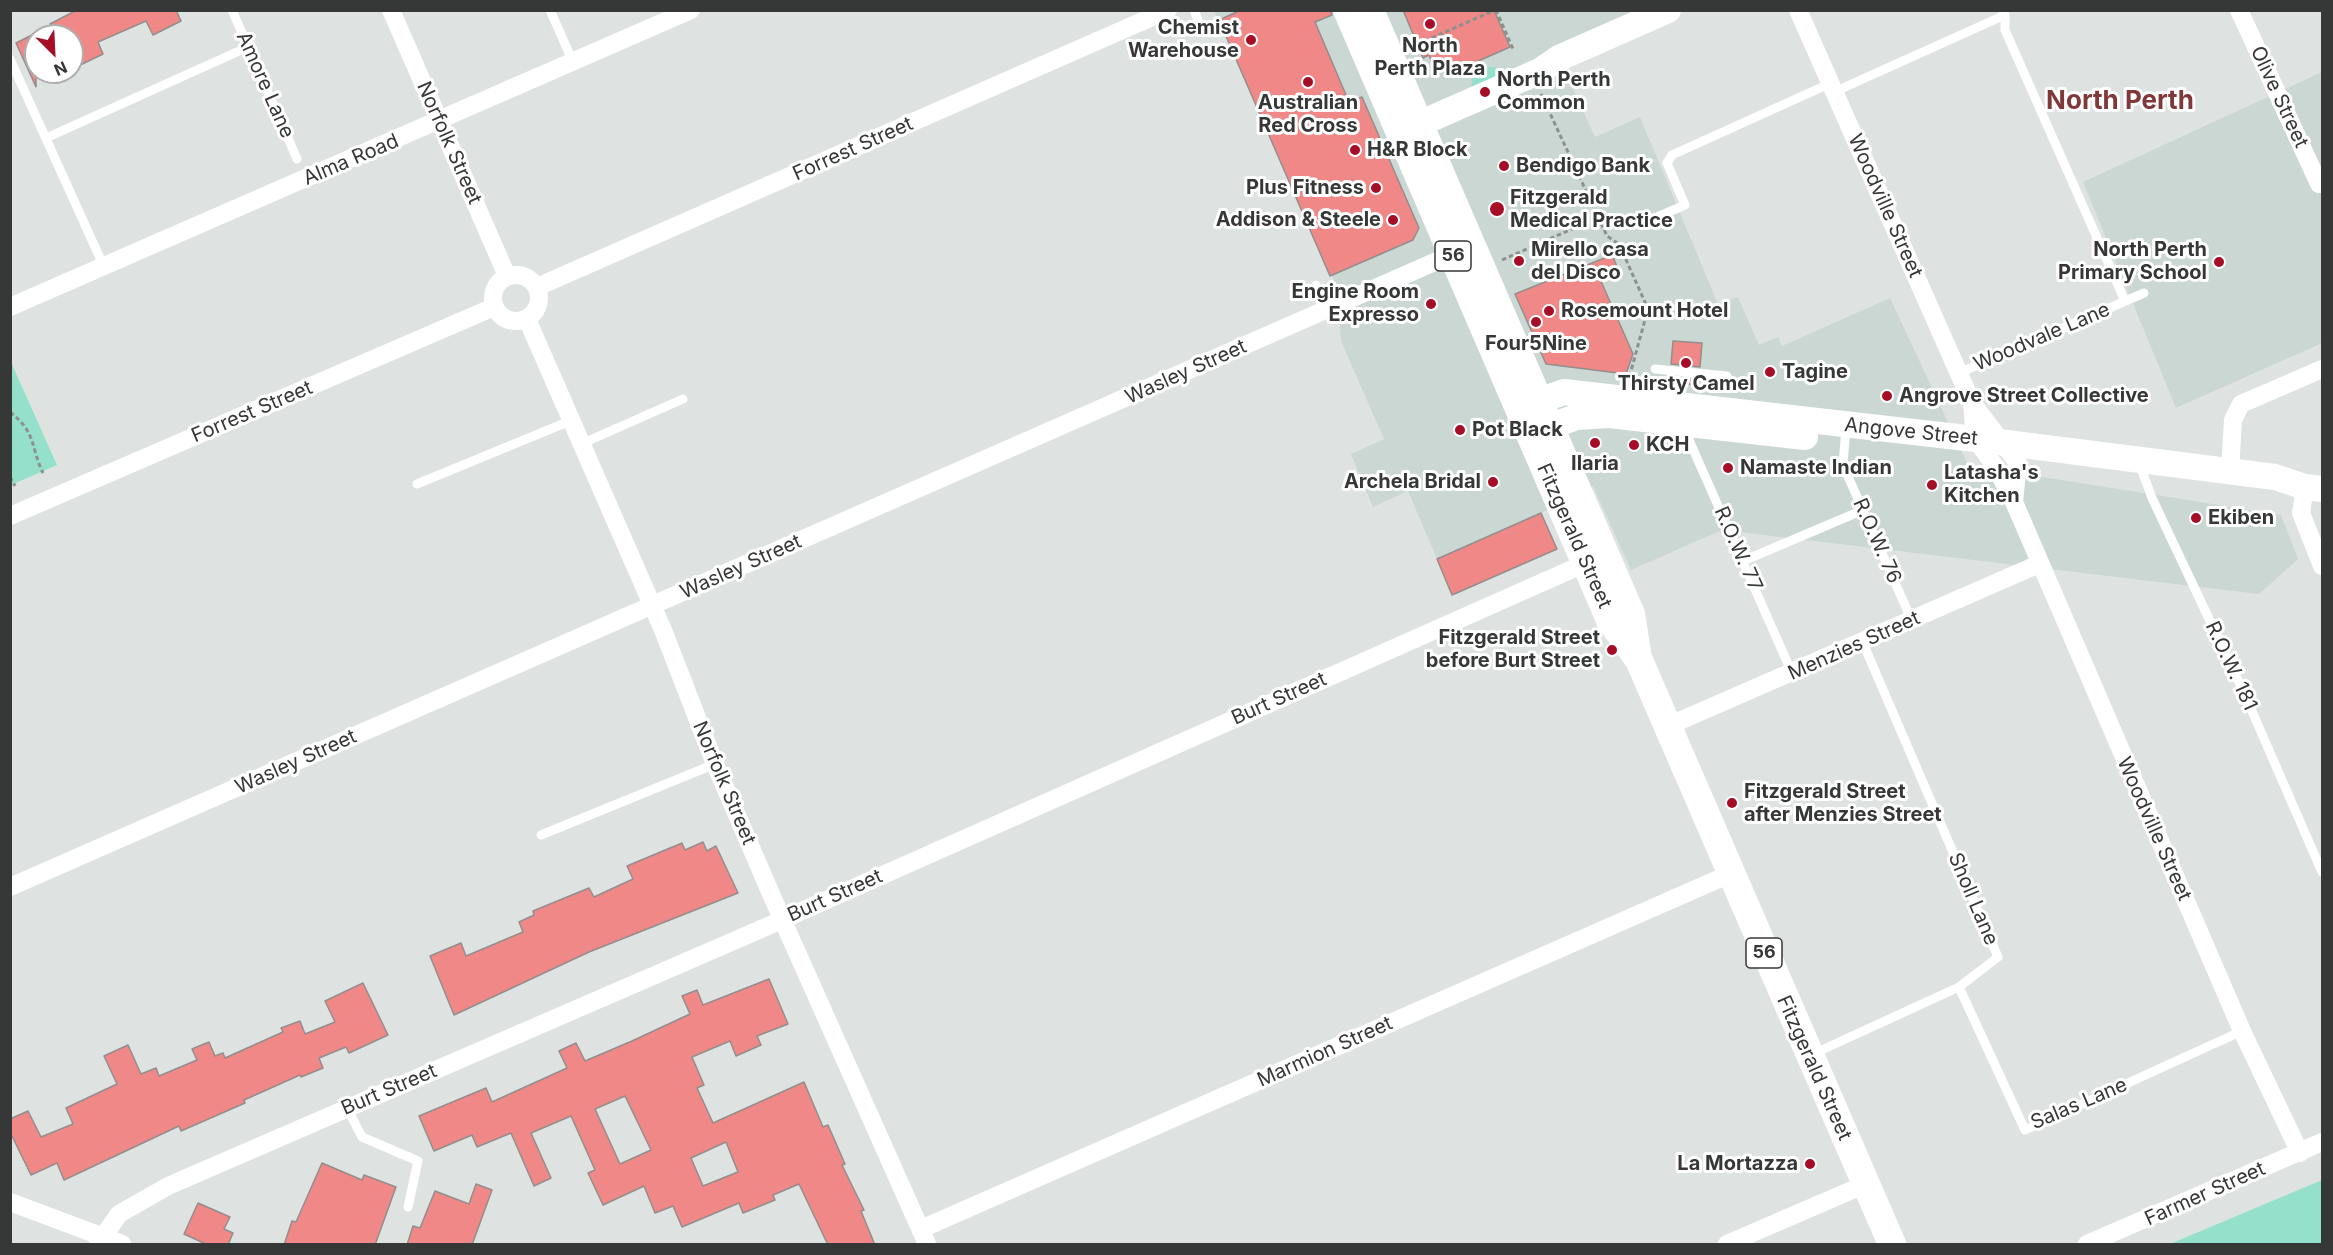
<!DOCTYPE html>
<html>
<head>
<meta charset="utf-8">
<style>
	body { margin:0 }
	#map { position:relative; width:2333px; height:1255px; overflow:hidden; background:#dee3e1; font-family:Inter,sans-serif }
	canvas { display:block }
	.frame { position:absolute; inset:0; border:12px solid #363837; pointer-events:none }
	.north { position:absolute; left:24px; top:24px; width:60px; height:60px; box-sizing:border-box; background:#fff; border:2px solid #afafaf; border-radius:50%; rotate:156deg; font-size:16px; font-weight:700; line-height:24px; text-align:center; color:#363837 }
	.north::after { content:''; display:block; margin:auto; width:21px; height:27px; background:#a60d27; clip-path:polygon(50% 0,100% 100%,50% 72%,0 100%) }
</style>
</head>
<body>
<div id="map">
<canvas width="2333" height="1255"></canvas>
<div class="frame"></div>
<div class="north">N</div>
</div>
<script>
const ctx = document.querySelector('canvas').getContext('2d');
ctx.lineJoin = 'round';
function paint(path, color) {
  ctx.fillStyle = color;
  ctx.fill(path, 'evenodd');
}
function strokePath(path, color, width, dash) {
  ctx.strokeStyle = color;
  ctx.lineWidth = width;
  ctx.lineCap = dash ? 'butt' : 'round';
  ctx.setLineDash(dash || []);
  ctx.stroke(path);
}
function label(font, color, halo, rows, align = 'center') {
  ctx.font = font + ' Inter,sans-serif';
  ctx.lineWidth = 6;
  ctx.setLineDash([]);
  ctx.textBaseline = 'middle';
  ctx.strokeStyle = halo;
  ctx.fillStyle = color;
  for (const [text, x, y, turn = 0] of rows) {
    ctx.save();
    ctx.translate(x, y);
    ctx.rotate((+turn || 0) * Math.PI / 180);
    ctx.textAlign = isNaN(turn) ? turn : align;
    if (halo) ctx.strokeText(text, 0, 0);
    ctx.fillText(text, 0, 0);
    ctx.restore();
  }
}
const built = new Path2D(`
	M1214,11H1668L1559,59L1595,137L1640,117L1718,304L1738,297L1759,345L1778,337L1782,346L1890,298L1968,465L2281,515L2298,559L2259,594L1722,530L1631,570L1593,486L1541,513L1437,559L1408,491L1373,507L1351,454L1384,439L1341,341L1337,287Z
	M2322,72V343L2176,408L2083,182Z`);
const green = new Path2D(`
	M1487,67L1500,68L1508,75L1471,92L1472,79Z
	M10,360L57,465L11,485H10Z
	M2322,1180V1244H2170Z`);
const building = new Path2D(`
	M77,10H176L181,21L153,35L146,21L98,42L103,54L72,69V36H55L50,24Z
	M1241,10H1331L1332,15L1315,22L1349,102L1362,97L1419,228L1413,240L1330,276L1219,20Z
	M1403,10H1494L1510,47L1449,74L1434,69L1429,55L1423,58Z
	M36,33V87L16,43Z
	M1612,255L1619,271L1600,279L1633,354L1626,374L1546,364L1515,294Z
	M1673,341L1702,343L1700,367L1671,364Z
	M1670,377L1699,380L1698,385L1670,382Z
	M1541,513L1557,549L1452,595L1437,559Z
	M703,842L707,851L716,846L738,893L589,952L454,1015L430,956L461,943L466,956L523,932L519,922L534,915L533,911L589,888L594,897L633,879L627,866L682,843L685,850Z
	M769,979L788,1024L757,1036L761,1045L736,1056L730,1041L692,1057L704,1085L697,1088L713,1123L804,1082L823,1127L828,1125L845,1164L842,1165L864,1210L861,1211L875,1245H828L799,1184L773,1195L775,1200L743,1213L739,1203L682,1227L673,1206L655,1213L644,1186L603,1205L588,1173L595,1170L571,1116L531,1133L551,1178L534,1186L511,1133L477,1147L472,1135L434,1151L419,1116L486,1088L492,1102L567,1068L559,1051L576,1043L585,1061L632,1041L690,1014L682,996L697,990L703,1005ZM625,1096L651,1150L620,1164L595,1109ZM726,1142L738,1172L703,1186L691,1158Z
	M363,983L388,1035L349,1053L346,1047L319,1058L323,1068L301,1077L300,1075L244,1100L245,1103L181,1131L179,1126L64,1180L57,1163L31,1175L10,1132V1119L28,1111L41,1137L73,1124L66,1108L117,1084L104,1056L128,1045L141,1074L156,1068L159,1076L197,1060L192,1049L209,1042L215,1056L223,1053L225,1058L283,1032L281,1028L300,1021L305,1034L335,1022L325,1001Z
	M322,1163L362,1180L364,1175L396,1187L375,1245H284L292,1221L296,1222Z
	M476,1184L492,1190L472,1245H407L413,1226L420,1228L435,1191L469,1204Z
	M198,1203L230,1217L224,1229L233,1233L228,1245H208L184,1234Z`);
const path = new Path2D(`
	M1496,10L1513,49
	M1508,10H1519
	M1411,47L1495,10
	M1541,94L1607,236L1619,244L1648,309L1629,378
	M1502,260L1599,217
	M10,412C37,433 30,446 43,473
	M10,477L15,486`);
const lane = new Path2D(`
	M232,10L297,159
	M550,10L573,62
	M1194,10L1201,28
	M2005,15V30L2125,301
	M10,59L104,267
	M1834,92L2005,15L2003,10
	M46,138L248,47
	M1655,218L1685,205L1667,163L1672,155L1831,83
	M1316,285L1327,310
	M1655,369L1727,376
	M1959,373L2144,293
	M1691,425L1689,440L1792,673
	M1846,427L1843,465L1912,621
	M581,444L683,399
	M2139,463L2152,498L2245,695L2322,872
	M417,484L570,421
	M1743,561L1863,510
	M541,835L715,764
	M1959,987L2025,1130L2242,1031
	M1813,1054L1959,987L1998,957L1863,643
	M347,1108L362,1137L418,1161L408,1207`);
const street = new Path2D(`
	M391,10L507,276
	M1798,10L1972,403L2018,463L2014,502
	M2239,10L2319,184
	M493 298a23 23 0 1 1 46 0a23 23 0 1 1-46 0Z
	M537,287L1168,10
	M10,307L691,10
	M527,319L663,630L715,764L771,894L927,1244
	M1972,403L1975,439L1995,466L2014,502L2242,1031L2300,1153
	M2230,472L2233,420L2241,404L2322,369
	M2305,487L2301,513L2322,566
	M10,516L494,307
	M1668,726L2039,564
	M10,887L1462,250
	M10,1202L122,1244
	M921,1229L1730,874
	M98,1244L119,1214L168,1186L759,930L1586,563
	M1727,1244L1866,1184
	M2087,1244L2322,1142`);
const secondary = new Path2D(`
	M1419,124L1540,71L1559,58L1668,10
	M1521,407L1564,392L1975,439L2275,477L2305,487L2322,489
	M1531,434L1576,417L1609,415L1805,437`);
const primary = new Path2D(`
	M1347,10L1610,620L1639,660L1892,1244
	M1370,10L1631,614L1637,652`);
const markers = [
	[1430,24,6,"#a60d27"],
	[1251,40,6,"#a60d27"],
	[1308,82,6,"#a60d27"],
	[1485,92,6,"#a60d27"],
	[1355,150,6,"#a60d27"],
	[1504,166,6,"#a60d27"],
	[1376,188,6,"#a60d27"],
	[1497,209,8,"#a60d27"],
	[1393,220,6,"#a60d27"],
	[1519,261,6,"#a60d27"],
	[2219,262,6,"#a60d27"],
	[1431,304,6,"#a60d27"],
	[1549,311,6,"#a60d27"],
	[1536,322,6,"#a60d27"],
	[1686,363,6,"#a60d27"],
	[1770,372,6,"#a60d27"],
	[1887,396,6,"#a60d27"],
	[1460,430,6,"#a60d27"],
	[1595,443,6,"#a60d27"],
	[1634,445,6,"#a60d27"],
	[1728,468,6,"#a60d27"],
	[1493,482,6,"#a60d27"],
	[1932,485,6,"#a60d27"],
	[2196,518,6,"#a60d27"],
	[1612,650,6,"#a60d27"],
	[1732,803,6,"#a60d27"],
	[1810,1164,6,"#a60d27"]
];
const shields = [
	[1453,256,36],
	[1764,953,36]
];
const shieldNames = [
	["56",1453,256],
	["56",1764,953]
];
const poiNames = [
	["Chemist",1239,28,"right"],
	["Warehouse",1239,51,"right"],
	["North",1430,46,"center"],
	["Perth Plaza",1430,69,"center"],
	["North Perth",1497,80],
	["Common",1497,103],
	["Australian",1308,103,"center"],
	["Red Cross",1308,126,"center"],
	["H&R Block",1367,150],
	["Bendigo Bank",1516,166],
	["Plus Fitness",1364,188,"right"],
	["Fitzgerald",1510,198],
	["Medical Practice",1510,221],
	["Addison & Steele",1381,220,"right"],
	["Mirello casa",1531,250],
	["del Disco",1531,273],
	["North Perth",2207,250,"right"],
	["Primary School",2207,273,"right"],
	["Engine Room",1419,292,"right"],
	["Expresso",1419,315,"right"],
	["Rosemount Hotel",1561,311],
	["Four5Nine",1536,344,"center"],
	["Tagine",1782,372],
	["Thirsty Camel",1686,384,"center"],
	["Angrove Street Collective",1899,396],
	["Pot Black",1472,430],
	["KCH",1646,445],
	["Ilaria",1595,464,"center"],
	["Namaste Indian",1740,468],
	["Latasha's",1944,473],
	["Kitchen",1944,496],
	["Archela Bridal",1481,482,"right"],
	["Ekiben",2208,518],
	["Fitzgerald Street",1600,638,"right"],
	["before Burt Street",1600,661,"right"],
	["Fitzgerald Street",1744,792],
	["after Menzies Street",1744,815],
	["La Mortazza",1798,1164,"right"]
];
const streetNames = [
	["Amore Lane",265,85,66],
	["Olive Street",2279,97,65],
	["Norfolk Street",449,143,66],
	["Forrest Street",853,149,-24],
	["Alma Road",351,160,-23],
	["Woodville Street",1885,206,66],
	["Woodvale Lane",2042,337,-23],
	["Wasley Street",1186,372,-24],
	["Forrest Street",252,412,-23],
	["Angove Street",1911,432,6],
	["Fitzgerald Street",1574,536,66],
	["R.O.W. 76",1877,541,66],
	["R.O.W. 77",1738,549,66],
	["Wasley Street",741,567,-24],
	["Menzies Street",1854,646,-24],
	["R.O.W. 181",2231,666,65],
	["Burt Street",1279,699,-24],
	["Wasley Street",296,762,-24],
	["Norfolk Street",724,783,67],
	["Woodville Street",2154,829,66],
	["Burt Street",835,896,-24],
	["Sholl Lane",1973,899,67],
	["Marmion Street",1325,1052,-24],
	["Fitzgerald Street",1814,1068,66],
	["Burt Street",389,1090,-23],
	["Salas Lane",2079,1104,-23],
	["Farmer Street",2205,1194,-24]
];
const districtNames = [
	["North Perth",2120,101]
];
paint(built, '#cbd7d3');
paint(green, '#94e0cb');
paint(building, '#ef8886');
strokePath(building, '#938e8d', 1.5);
strokePath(path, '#8c908e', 3, [4.5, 3]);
strokePath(lane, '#fff', 9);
strokePath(street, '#fff', 18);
strokePath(secondary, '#fff', 26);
strokePath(primary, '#fff', 28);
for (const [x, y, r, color] of markers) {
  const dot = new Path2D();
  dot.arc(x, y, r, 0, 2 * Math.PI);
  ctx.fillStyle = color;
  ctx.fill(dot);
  strokePath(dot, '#fff', 2);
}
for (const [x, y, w] of shields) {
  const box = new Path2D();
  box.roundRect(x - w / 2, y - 15, w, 30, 4.5);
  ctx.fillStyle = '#fff';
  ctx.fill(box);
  strokePath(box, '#363837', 1.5);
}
label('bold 18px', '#363837', null, shieldNames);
label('bold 20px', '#363837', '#fff', poiNames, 'left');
label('20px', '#363837', '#fff', streetNames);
label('bold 26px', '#803838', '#fff', districtNames);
</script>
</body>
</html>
